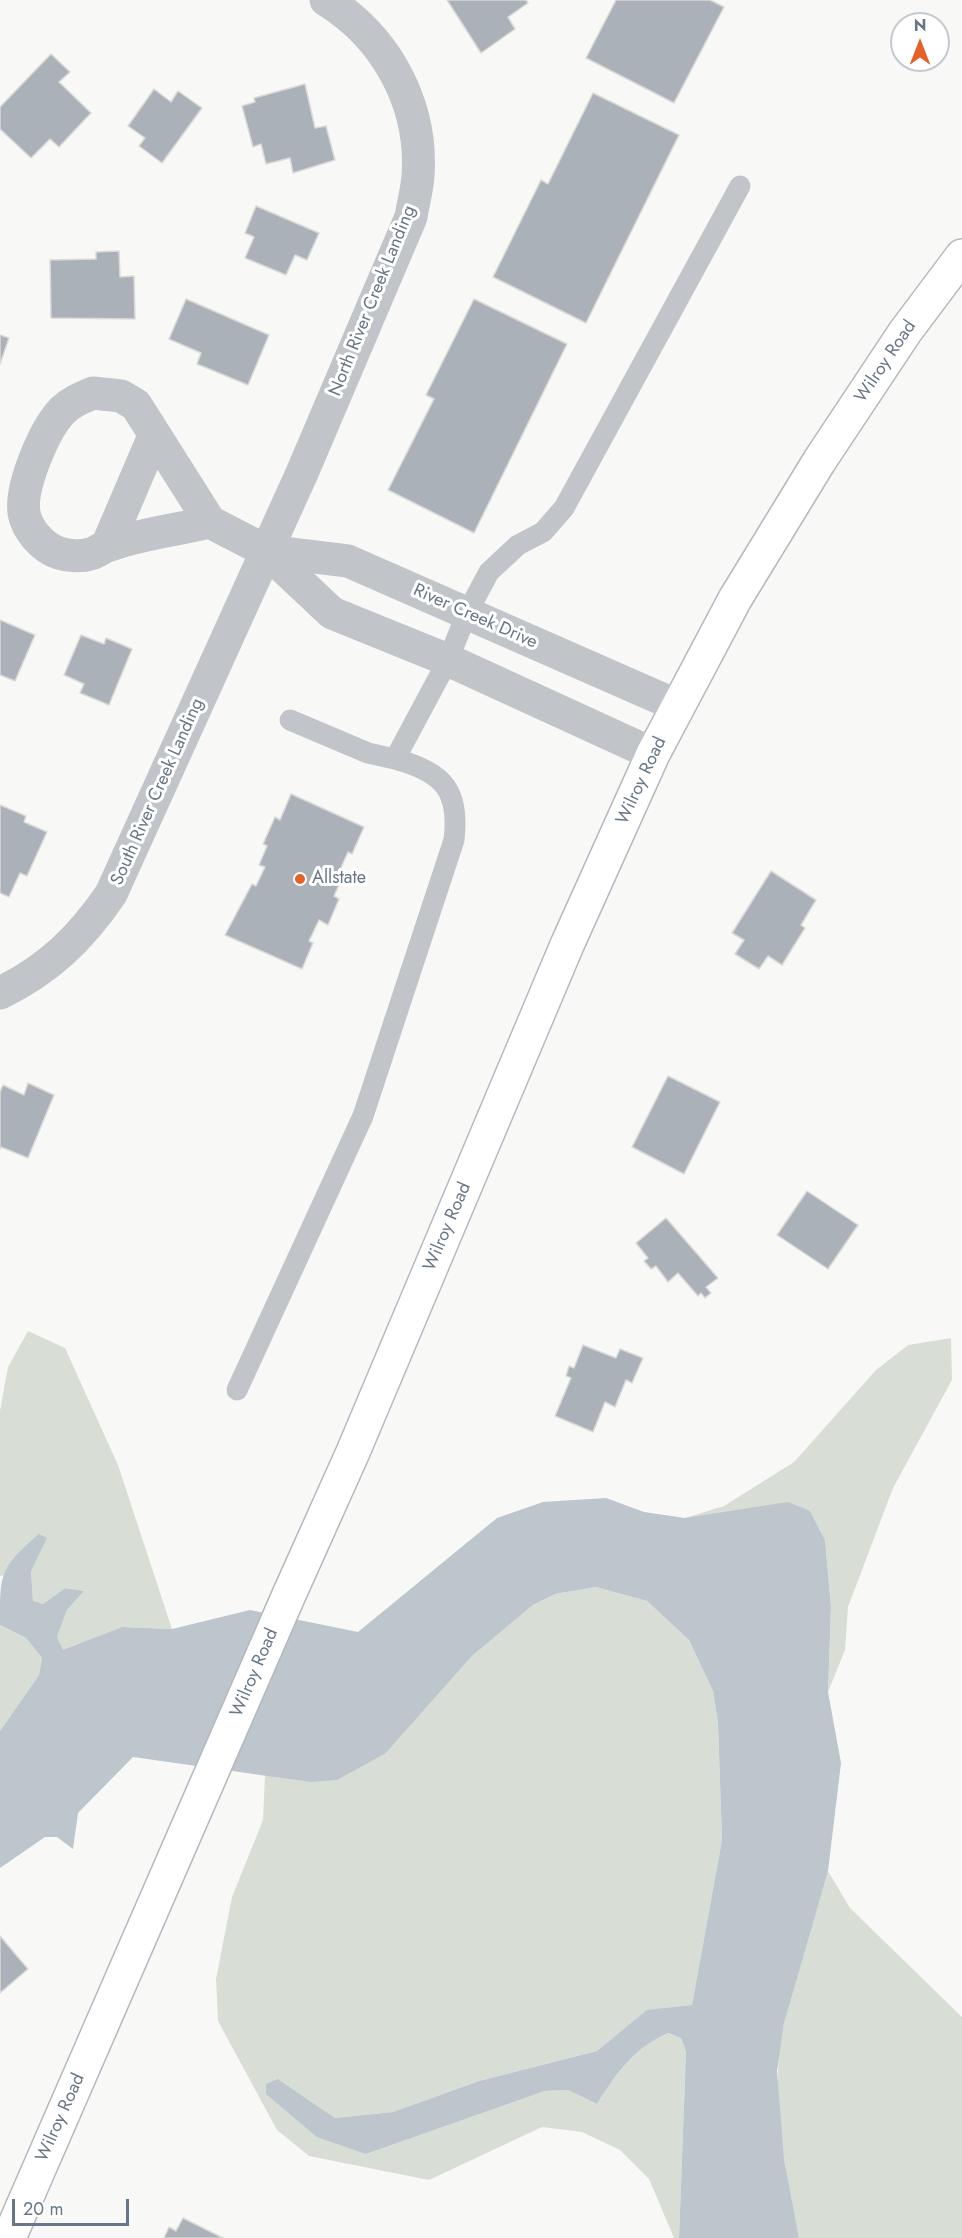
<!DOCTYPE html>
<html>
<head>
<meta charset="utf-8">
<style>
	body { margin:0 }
	#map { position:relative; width:962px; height:2238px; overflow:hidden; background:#f8f9f6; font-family:Jost,sans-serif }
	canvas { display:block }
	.north { position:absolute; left:890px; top:12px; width:60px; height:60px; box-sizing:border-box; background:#fff; border:2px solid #c2c9cf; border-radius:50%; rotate:0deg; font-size:16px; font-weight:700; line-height:24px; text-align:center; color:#677787 }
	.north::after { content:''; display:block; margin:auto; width:21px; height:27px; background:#e5612a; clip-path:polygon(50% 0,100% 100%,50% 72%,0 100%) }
	.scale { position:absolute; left:12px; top:2199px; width:117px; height:27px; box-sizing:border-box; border:3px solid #677787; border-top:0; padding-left:8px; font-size:18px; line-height:21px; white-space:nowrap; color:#677787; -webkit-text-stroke:4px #fff; paint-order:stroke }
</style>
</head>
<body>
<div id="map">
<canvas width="962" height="2238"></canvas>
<div class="north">N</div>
<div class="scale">20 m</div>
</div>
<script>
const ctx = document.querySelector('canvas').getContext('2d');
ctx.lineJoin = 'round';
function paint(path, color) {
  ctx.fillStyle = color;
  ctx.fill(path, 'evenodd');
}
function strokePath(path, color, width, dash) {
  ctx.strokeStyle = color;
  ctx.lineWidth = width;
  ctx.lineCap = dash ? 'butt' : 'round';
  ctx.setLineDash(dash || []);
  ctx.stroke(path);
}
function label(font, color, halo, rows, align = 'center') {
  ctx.font = font + ' Jost,sans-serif';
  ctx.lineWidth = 6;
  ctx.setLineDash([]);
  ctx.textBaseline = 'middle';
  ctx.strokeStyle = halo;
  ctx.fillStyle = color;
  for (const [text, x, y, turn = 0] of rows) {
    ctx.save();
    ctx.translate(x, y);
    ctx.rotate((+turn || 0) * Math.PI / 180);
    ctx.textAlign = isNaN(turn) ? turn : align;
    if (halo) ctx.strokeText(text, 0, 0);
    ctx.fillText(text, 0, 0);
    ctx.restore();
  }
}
const green = new Path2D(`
	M28,1331L65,1348L118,1465L172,1629L122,1627L63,1651L57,1637L67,1610L84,1591L65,1588L43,1604L33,1602L31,1571L0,1576V1411L8,1367Z
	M951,1338L952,1380L893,1488L848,1607L845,1650L828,1692L831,1607L825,1540L810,1511L685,1518L724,1506L794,1462L876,1370L908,1345Z
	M596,1587L647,1601L689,1640L713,1691L718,1723L722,1840L692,2005L647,2011L597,2051L479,2081L393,2112L335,2118L278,2079L366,2154L545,2091L568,2090L597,2104C615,2075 636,2047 667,2033L681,2038L686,2052L679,2238H674L649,2179L620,2150L582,2132L542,2127L429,2180L309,2156L277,2130L218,2021L216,1979L232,1897L263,1820L265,1775L310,1782L386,1753L472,1656L533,1605L555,1594Z
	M0,1625L26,1638L42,1658L39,1675L0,1731Z
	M828,1871L850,1908L962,2017V2238H799C789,2187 775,2122 778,2070C781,2007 810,1933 828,1871Z`);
const water = new Path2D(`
	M606,1498L644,1512L685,1518L788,1502L810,1511L825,1540L831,1607L828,1692L841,1763L828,1871L784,2023L777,2071L784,2159L799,2238H679L686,2052L681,2038L668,2033C635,2047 615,2075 597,2104L568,2090L545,2091L366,2154L317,2137L266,2094V2084L278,2079L335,2118L393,2112L479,2081L597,2051L647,2010L692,2005L722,1840L718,1723L713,1691L689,1640L647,1601L596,1587L555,1594L533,1605L472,1656L386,1753L337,1780L310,1782L133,1757L78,1813L73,1849L57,1837H45L0,1868V1731L39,1675L42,1658L26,1638L0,1625C0,1572 0,1568 39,1534L47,1538L31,1571L33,1601L43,1604L65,1588L84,1591L67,1610L57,1637L63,1650L122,1627L172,1629L250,1610L358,1632L497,1518L543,1502Z`);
const building = new Path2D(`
	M447,0H526L528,3L508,17L515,29L481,53Z
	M616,0H710L724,7L674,103L586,58Z
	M51,54L70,72L59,82L91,113L59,147L50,139L31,158L0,129V107Z
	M305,84L315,128L326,126L335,160L293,173L290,158L266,164L261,144L253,147L242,106L255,102L254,98Z
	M154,89L171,102L178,91L202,108L162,163L139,146L145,138L128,126Z
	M593,93L679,135L586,323L493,277L541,180L548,184Z
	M256,206L319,233L307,260L295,255L286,275L245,258L254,237L245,233Z
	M119,251L120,277L134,276L135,319L51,318L50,260L96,259V252Z
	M186,299L269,335L248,385L197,364L201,353L169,339Z
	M474,299L567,344L474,533L388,490L434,399L426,395Z
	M0,335L9,338L0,364Z
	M0,620L35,635L15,681L0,675Z
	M81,635L104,644L106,638L132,649L109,705L80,693L84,684L64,675Z
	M291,794L364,827L352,854L348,852L339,872L344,874L334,896L339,899L328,925L319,920L309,941L313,943L302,969L225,935L252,884L256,886L265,867L259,865L267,846L263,844L275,817L280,820Z
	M0,805L26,816L24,822L47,832L27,876L20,873L9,897L0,893Z
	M771,871L816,900L801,925L805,928L782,965L768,956L759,969L735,954L744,940L732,933Z
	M668,1076L720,1102L684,1174L632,1147Z
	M28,1083L54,1095L28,1158L1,1147L0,1149V1092L3,1085L24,1095Z
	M807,1191L858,1225L828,1269L777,1235Z
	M666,1218L718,1278L706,1287L711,1293L705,1298L701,1293L698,1296L678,1273L668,1282L656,1266L651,1269L644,1261L648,1258L636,1243Z
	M583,1345L616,1358L620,1349L643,1358L632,1383L626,1380L615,1407L605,1402L593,1432L555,1416L571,1378L566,1376L569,1366L574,1368Z
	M0,1936L28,1969L0,1993Z
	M183,2218L223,2238H164L169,2227L176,2231Z`);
const lane = new Path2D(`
	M290,720L368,753L395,759L448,660L467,613L489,572L518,545L543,532L564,508L740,186
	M237,1390L363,1116L454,840C460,790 443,772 395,759`);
const street = new Path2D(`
	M93,393L121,396L136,405L210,522C176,530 139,534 107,546C101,548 96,553 90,554C81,557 68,556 59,553C43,548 27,530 24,513C20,487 44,430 62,411C71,402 81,398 93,393Z
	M210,522L266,551L332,613L448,660L653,754
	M107,546L154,436
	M266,551L348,561L678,706
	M0,993C48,970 81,938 111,894L302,473L411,217C413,204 417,190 418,176C423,104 386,37 326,0`);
const primary = new Path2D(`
	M9,2238L288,1597L353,1452L567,945L653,754L735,599L820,460L905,332L962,256`);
const markers = [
	[300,879,6,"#e5612a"]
];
const streetNames = [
	["North River Creek Landing",373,301,-68],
	["Wilroy Road",886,362,-56],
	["River Creek Drive",475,617,24],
	["Wilroy Road",642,781,-65],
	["South River Creek Landing",158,792,-66],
	["Wilroy Road",448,1227,-67],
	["Wilroy Road",255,1673,-67],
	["Wilroy Road",61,2118,-66]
];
const poiNames = [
	["Allstate",312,879]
];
paint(green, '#d8ded5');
paint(water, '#bcc6cc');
paint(building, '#aab1b8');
strokePath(building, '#dadad8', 1.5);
strokePath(primary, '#b5b9be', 36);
strokePath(lane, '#c1c5ca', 21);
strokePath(street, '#c1c5ca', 33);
strokePath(primary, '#fff', 33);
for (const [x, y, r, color] of markers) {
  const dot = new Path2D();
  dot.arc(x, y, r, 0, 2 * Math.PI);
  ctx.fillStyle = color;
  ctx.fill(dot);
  strokePath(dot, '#fff', 2);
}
label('18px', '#677787', '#fff', streetNames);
label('18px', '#677787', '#fff', poiNames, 'left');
</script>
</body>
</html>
